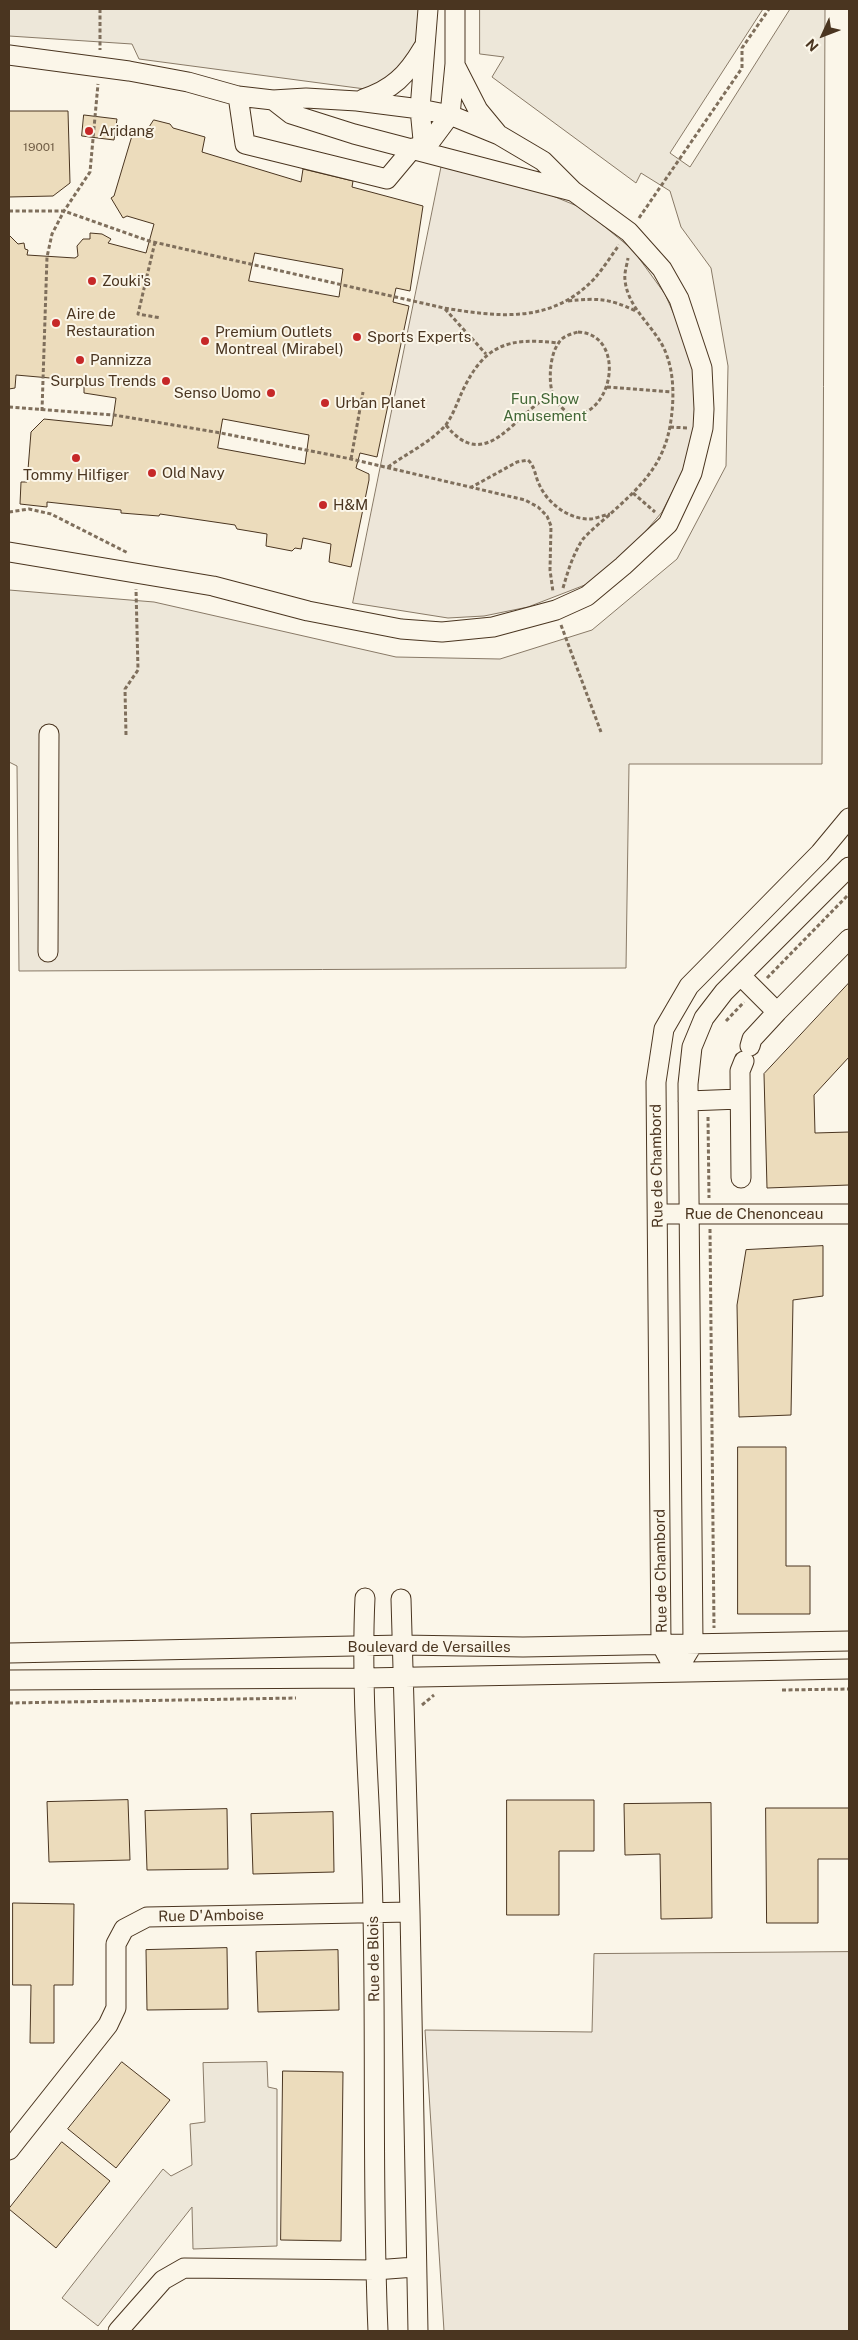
<!DOCTYPE html>
<html>
<head>
<meta charset="utf-8">
<style>
	body { margin:0 }
	#map { position:relative; width:858px; height:2340px; overflow:hidden; background:#fbf6e9; font-family:"Public Sans",sans-serif }
	canvas { display:block }
	.frame { position:absolute; inset:0; border:10px solid #4a3520; pointer-events:none }
	.north { position:absolute; left:798px; top:10px; width:50px; height:50px; -webkit-text-stroke:4px #fbf6e9; paint-order:stroke; rotate:227deg; font-size:14px; font-weight:700; line-height:20px; text-align:center; color:#4a3520 }
	.north::after { content:''; display:block; margin:auto; width:18px; height:22px; background:#4a3520; clip-path:polygon(50% 0,100% 100%,50% 72%,0 100%) }
</style>
</head>
<body>
<div id="map">
<canvas width="858" height="2340"></canvas>
<div class="frame"></div>
<div class="north">N</div>
</div>
<script>
const ctx = document.querySelector('canvas').getContext('2d');
ctx.lineJoin = 'round';
function paint(path, color) {
  ctx.fillStyle = color;
  ctx.fill(path, 'evenodd');
}
function strokePath(path, color, width, dash) {
  ctx.strokeStyle = color;
  ctx.lineWidth = width;
  ctx.lineCap = dash ? 'butt' : 'round';
  ctx.setLineDash(dash || []);
  ctx.stroke(path);
}
function label(font, color, halo, rows, align = 'center') {
  ctx.font = font + ' "Public Sans",sans-serif';
  ctx.lineWidth = 4;
  ctx.setLineDash([]);
  ctx.textBaseline = 'middle';
  ctx.strokeStyle = halo;
  ctx.fillStyle = color;
  for (const [text, x, y, turn = 0] of rows) {
    ctx.save();
    ctx.translate(x, y);
    ctx.rotate((+turn || 0) * Math.PI / 180);
    ctx.textAlign = isNaN(turn) ? turn : align;
    if (halo) ctx.strokeText(text, 0, 0);
    ctx.fillText(text, 0, 0);
    ctx.restore();
  }
}
const green = new Path2D(`
	M442,164L531,187L582,208L633,250L665,294L691,353L697,418L682,473L662,512L628,552L590,583L528,607L484,616L448,618L353,603Z
	M849,1952V2331H444L425,2030L592,2032L594,1954Z`);
const parking = new Path2D(`
	M9,9H419V32L404,70L365,89L139,59L132,44L9,36Z
	M480,9H763L670,153L690,167L790,9H825L822,764H629L626,968L19,971L17,766L9,762V590L154,602L396,657L500,659L592,630L677,559L726,466L728,366L711,268L681,227L670,191L641,173L636,183L492,77L504,57L480,54Z
	M267,2062L268,2087L277,2089V2246L193,2249L192,2207L98,2326L62,2298L163,2169L171,2176L192,2165L190,2124L205,2122L203,2063Z`);
const building = new Path2D(`
	M9,111H68L70,183L53,196L9,197Z
	M84,115L117,119L114,140L82,136Z
	M154,120L170,124L173,128L205,137L202,152L301,182L303,169L353,181L352,187L423,206L410,291L396,288L393,302L409,306L377,457L360,453L356,468L369,474V480L351,567L329,562L331,544L303,538L301,549L295,548L292,551L266,546L267,534L237,529L235,525L160,514L159,516L121,513V510L47,502V507L20,504L21,482H27L31,432L44,419L112,426L116,398L84,393V381L16,375L15,388L9,389V235L18,244L24,243L25,249L28,250L27,255L75,258L78,256L77,246L83,239H90V233L102,234L111,239L108,243L146,253L154,224L127,216L123,218L111,198L114,196L134,129L146,131ZM255,253L343,269L339,297L249,281ZM223,419L309,435L305,464L218,448Z
	M849,983V1057L814,1095L815,1133L849,1132V1185L767,1188L764,1074Z
	M823,1246V1296L793,1300L791,1415L739,1417L737,1305L746,1250Z
	M738,1447H786V1566H810V1614H738Z
	M128,1800L130,1860L49,1862L47,1802Z
	M507,1800H594V1851H559V1915H507Z
	M711,1803L712,1918L661,1919L660,1854L625,1855L624,1804Z
	M766,1808H849V1859H818V1923H767Z
	M227,1809L228,1869L147,1870L145,1811Z
	M333,1812L334,1872L253,1874L251,1814Z
	M13,1903L74,1904L73,1985H54V2043H30L31,1985H13Z
	M227,1948L228,2009L147,2010L146,1950Z
	M338,1950L339,2010L258,2012L256,1952Z
	M122,2062L170,2100L116,2168L68,2129Z
	M283,2071L343,2072L341,2241L281,2240Z
	M62,2142L110,2181L56,2248L9,2209Z`);
const path = new Path2D(`
	M100,9V50
	M9,211H64L149,241L444,308C499,317 551,324 594,279C603,269 611,256 619,245
	M639,218L742,68V48L769,9
	M155,242L138,314L161,318
	M568,301C598,298 608,298 636,311
	M445,309L486,354
	M578,332C626,334 615,415 571,416C564,410 556,403 553,395C548,381 550,355 558,344C562,336 571,334 578,332Z
	M607,387L672,392
	M9,407L114,415L221,433L351,459L525,500L538,507L547,516L551,526L550,570L553,592
	M42,411L47,257L52,234L64,211L90,172L98,84
	M446,425C486,476 515,413 552,394
	M670,427L687,428
	M351,459L363,392
	M388,467C406,454 429,443 444,427C452,418 457,403 462,392C484,345 507,337 558,343
	M470,488L517,462L528,460C535,466 535,476 539,484C547,503 569,520 591,519C597,518 604,515 610,514
	M633,493L655,512
	M9,512L29,509L51,514L128,553
	M563,588C568,571 573,554 583,539C590,531 600,523 608,516C640,487 665,465 671,420C674,399 674,375 667,356C658,328 628,311 625,280C624,273 627,265 628,258
	M561,625L601,732
	M126,735L125,689L138,670L136,589
	M767,978L849,894
	M726,1021L744,1002
	M708,1117L709,1198
	M710,1229L714,1628
	M782,1690L849,1689
	M9,1703L296,1698
	M422,1705L434,1695`);
const minor = new Path2D(`
	M9,55L129,71L188,82L238,96L273,100L306,98L357,101L420,109L450,115L499,135L543,161L573,191L629,232L662,269L679,299L702,368L704,409L703,428L692,473L668,524L623,566L587,596L556,610L493,627L442,632L401,629L308,611L213,586L9,552
	M455,65L478,110L497,133
	M238,96L245,144L387,179L413,148
	M363,99C392,90 407,75 423,48
	M273,100L291,114L354,134L572,191
	M424,150L450,115L455,64V9
	M424,150L420,109L428,9
	M849,818L820,853L689,986L664,1029L656,1082L661,1644L676,1672L693,1644L688,1084L692,1047L704,1018L724,992L849,867
	M48,952L49,734
	M741,976L777,1012L849,939
	M750,1046L752,1039L777,1012
	M688,1101L740,1099
	M741,1178L740,1071L744,1061
	M658,1214H849
	M365,1598C360,1704 372,1810 373,1915C376,2054 372,2193 378,2331
	M401,1599L410,1912L418,2331
	M9,1653L402,1645L523,1647L849,1641
	M9,1680L365,1678L849,1669
	M9,2150L108,2025L116,2008V1944L124,1929L147,1917L410,1912
	M118,2331L163,2280L184,2268L375,2270L415,2267`);
const markers = [
	[89,131,5,"#c62828"],
	[92,281,5,"#c62828"],
	[56,323,5,"#c62828"],
	[357,337,5,"#c62828"],
	[205,341,5,"#c62828"],
	[80,360,5,"#c62828"],
	[166,381,5,"#c62828"],
	[271,393,5,"#c62828"],
	[325,403,5,"#c62828"],
	[76,458,5,"#c62828"],
	[152,473,5,"#c62828"],
	[323,505,5,"#c62828"]
];
const numberNames = [
	["19001",39,147]
];
const poiNames = [
	["Aridang",99,131],
	["Zouki's",102,281],
	["Aire de",66,314],
	["Restauration",66,331],
	["Premium Outlets",215,332],
	["Montreal (Mirabel)",215,349],
	["Sports Experts",367,337],
	["Pannizza",90,360],
	["Surplus Trends",156,381,"right"],
	["Senso Uomo",261,393,"right"],
	["Urban Planet",335,403],
	["Old Navy",162,473],
	["Tommy Hilfiger",76,475,"center"],
	["H&M",333,505]
];
const parkNames = [
	["Fun Show",545,399],
	["Amusement",545,416]
];
const streetNames = [
	["Rue de Chambord",657,1166,-91],
	["Rue de Chenonceau",754,1214],
	["Rue de Chambord",661,1571,-91],
	["Boulevard de Versailles",429,1647],
	["Rue D'Amboise",211,1916,-1],
	["Rue de Blois",374,1959,-91]
];
paint(green, '#ede6d9');
strokePath(green, '#887966', 1);
paint(parking, '#ede7d9');
strokePath(parking, '#887966', 1);
paint(building, '#ecdcbc');
strokePath(building, '#4a3520', 1);
strokePath(minor, '#4a3520', 21);
strokePath(path, '#7f6f5c', 3, [4, 2.5]);
strokePath(minor, '#fbf6e9', 19);
for (const [x, y, r, color] of markers) {
  const dot = new Path2D();
  dot.arc(x, y, r, 0, 2 * Math.PI);
  ctx.fillStyle = color;
  ctx.fill(dot);
  strokePath(dot, '#fbf6e9', 2);
}
label('12px', '#725f47', null, numberNames);
label('15px', '#4a3520', '#fbf6e9', poiNames, 'left');
label('15px', '#436837', '#fbf6e9', parkNames);
label('15px', '#4a3520', '#fbf6e9', streetNames);
</script>
</body>
</html>
